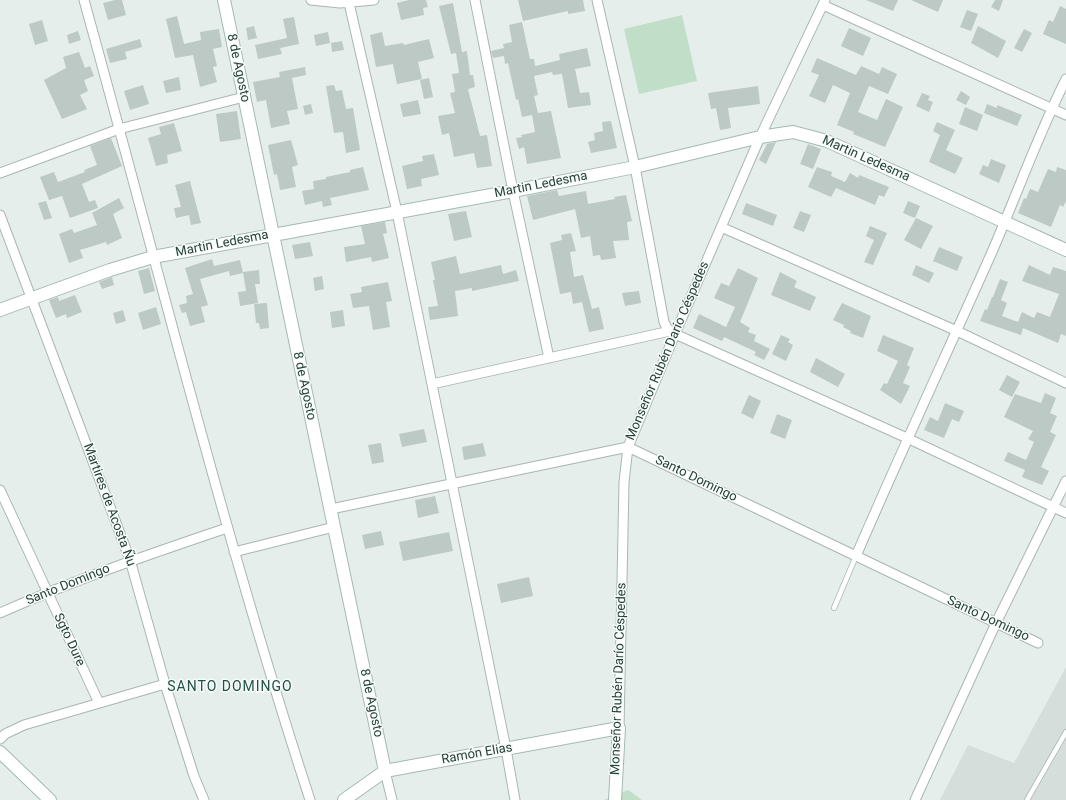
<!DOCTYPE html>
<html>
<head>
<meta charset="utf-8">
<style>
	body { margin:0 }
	canvas { display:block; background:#e6eeeb }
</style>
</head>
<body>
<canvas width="1066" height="800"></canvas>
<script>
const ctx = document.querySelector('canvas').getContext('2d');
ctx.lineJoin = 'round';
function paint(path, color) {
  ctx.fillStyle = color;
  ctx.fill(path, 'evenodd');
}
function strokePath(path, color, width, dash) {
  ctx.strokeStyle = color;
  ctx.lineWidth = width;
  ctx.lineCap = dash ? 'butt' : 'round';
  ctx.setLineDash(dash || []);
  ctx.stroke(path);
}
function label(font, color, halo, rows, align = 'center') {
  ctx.font = font + ' Roboto,sans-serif';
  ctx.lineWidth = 3;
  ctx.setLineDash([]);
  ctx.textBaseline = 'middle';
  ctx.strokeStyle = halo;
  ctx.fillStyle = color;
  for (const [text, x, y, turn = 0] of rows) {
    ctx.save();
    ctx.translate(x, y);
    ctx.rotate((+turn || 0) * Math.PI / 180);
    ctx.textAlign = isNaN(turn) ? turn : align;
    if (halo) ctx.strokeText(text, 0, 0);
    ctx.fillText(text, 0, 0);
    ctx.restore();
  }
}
const built = new Path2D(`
	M1066,667V800H940L968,745L1014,763Z`);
const green = new Path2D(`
	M682,15L697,81L639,94L624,29Z
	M628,790L642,800H604Z`);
const building = new Path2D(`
	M115,0H122L126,15L108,20L103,3Z
	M409,0H426L428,7L423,8L424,15L401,20L397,3Z
	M518,0H583L585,11L568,14V11L523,21Z
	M866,0H898L893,11Z
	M911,0H943L938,12Z
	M995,0H1003L999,11L991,7Z
	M453,3L462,52L467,51L470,75H473L475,87L468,89L480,136L487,135L492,166L477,168L474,153L454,157L449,133L442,135L438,116L455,113L450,93L455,92L452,74L459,73L456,53L451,54L439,6Z
	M1060,6L1066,9V44L1043,34L1049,20L1053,22Z
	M967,10L978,14L971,31L960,27Z
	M177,16L184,44L201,40L200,32L219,29L222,47L213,49L217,66L213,67L217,82L200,87L193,55L175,58L166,19Z
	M294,17L299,44L280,48L282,54L258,59L255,45L287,38L283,19Z
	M42,20L48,41L35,45L29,24Z
	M522,22L530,59H534L535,66L560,60L559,54L587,48L591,66L575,69L580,93L589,92L591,105L568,108L562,74L553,75L552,72L534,76L538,95L534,96L538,113L551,111L561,158L527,164L524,147L519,149L516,138L522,137L521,135L535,132L532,115L522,117L518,99L516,100L508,63L505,64L504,56L493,58L491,51L504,48L503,44L512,42L509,25Z
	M254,26L257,38L248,40L246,28Z
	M978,26L1006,41L998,58L971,43Z
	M849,28L871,38L863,56L841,46Z
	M1024,29L1032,33L1022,52L1014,48Z
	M78,31L81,40L69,44L67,35Z
	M328,32L330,43L316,46L314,35Z
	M382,32L385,46L403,43L404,45L429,39L434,58L418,62L422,79L397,84L393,64L376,67L370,35Z
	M140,39L142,47L125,52L127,59L110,63L106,49Z
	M342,41L344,50L332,52L331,43Z
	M79,52L85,68L90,66L94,76L84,80L88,91L80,95L87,109L62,119L44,80L66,68L63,57Z
	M817,58L856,75L861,66L879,74L882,67L897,74L888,94L869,86L858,112L877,120L886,99L903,107L885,147L853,134L854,132L837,125L850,93L833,85L825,103L809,96L819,75L811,72Z
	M305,67L306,75L292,78L298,109L287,111L290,124L271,128L266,100L257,102L253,82L280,77L279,72Z
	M179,77L181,90L166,93L163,81Z
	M429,78L433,97L424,99L420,80Z
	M143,85L149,104L130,110L124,91Z
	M334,85L336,91L342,90L346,109L353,108L360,150L346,153L343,132L334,133L326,86Z
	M758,86L760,104L728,108L731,128L720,130L716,108L711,109L708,93Z
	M961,91L970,97L966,105L956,100Z
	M922,93L930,96L928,100L933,102L929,112L916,106Z
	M418,100L421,114L403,117L400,104Z
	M311,104L313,113L305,115L303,106Z
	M987,104L997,108V105L1022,115L1017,126L984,113Z
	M965,107L983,115L977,131L959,124Z
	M237,111L241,139L220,142L216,114Z
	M611,121L617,148L591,153L588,142L595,140L594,133L603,131L602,122Z
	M937,122L955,130L946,150L963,158L955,174L929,162L940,135L933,131Z
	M174,123L182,151L167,155L168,163L156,166L148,138L161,134L159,127Z
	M111,138L122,166L82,184L89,202L95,200L98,208L70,218L62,196L49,200L40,177L54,172L58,182L85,172L84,170L97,165L90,146Z
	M291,140L298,165L292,167L296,187L280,190L277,174L274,175L268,145Z
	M776,142L766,164L759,160L767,144Z
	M808,144L821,149L813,169L800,164Z
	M434,154L439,175L421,179L422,186L407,189L402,166L423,161L422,156Z
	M991,159L1006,165L999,183L979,174L983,165L988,167Z
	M363,167L369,190L330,198L332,205L323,207L322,201L305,205L302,191L314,189L313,181L326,179V177L350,172V170Z
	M817,167L832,172L831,176L845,182L850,173L858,178L859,175L889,187L884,197L879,195L875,205L836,188L831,197L808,187Z
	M1057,167L1066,170V201L1063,207L1060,205L1051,227L1018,213L1024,198L1026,199L1030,189L1038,192L1048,169L1056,172Z
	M190,181L201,223L191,225L189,215L176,218L174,208L181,207L175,185Z
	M557,190L559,196L586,191L588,204L615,199L614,197L626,195L632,221L627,222L629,240L613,241L616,258L601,260L600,255L593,256L590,236L581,238L575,209L533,220L527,196Z
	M119,198L124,208L113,214L122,238L107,245L106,242L80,250L83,258L69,263L59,234L72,229L74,233L97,225L92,213Z
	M46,201L52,218L44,220L38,203Z
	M908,201L920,206L915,218L903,213Z
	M746,203L777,215L773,226L742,214Z
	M466,211L472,237L454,241L448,214Z
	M800,211L811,215L804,232L793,228Z
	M916,218L933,226L921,249L904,240Z
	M385,222L387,233L383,234L389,258L372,262L371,257L346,262L344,247L365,244L361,226Z
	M870,226L887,233L873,265L864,262L874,240L866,236Z
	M571,233L576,251L570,252L574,277L583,275L592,309L599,307L604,329L589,332L582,302L573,304L571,292L560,294L550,243L562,240L561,235Z
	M310,242L313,256L295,259L292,245Z
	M939,247L963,257L957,271L933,261Z
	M456,256L460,274L501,265L503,274L516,270L519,281L472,291V288L455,291L458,316L430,320L428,307L438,306L433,280H435L431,262Z
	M212,259L214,266L240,260L243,273L230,276L229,271L200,279L208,305L201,307L205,322L190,326L186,312L182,313L179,305L187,303L186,296L193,294L185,268Z
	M916,265L934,273L929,283L912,275Z
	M1029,265L1050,275L1053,267L1066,271V336L1061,334L1058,343L1023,328L1021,335L980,321L985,309L987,310L992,297H993L1000,279L1008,282L1001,300L1007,303L1002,316L1018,322L1022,312L1034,318L1037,312L1050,317L1059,294L1022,281Z
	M149,268L155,291L144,294L138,271Z
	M738,268L758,278L740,322L750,328L748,332L756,335L754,341L770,349L764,360L754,355L756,352L724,337L722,341L693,328L699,314L726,327L735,307L714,298L721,283L729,286Z
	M259,270L260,284H255L258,303L240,306L238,292L246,291L243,272Z
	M780,272L797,281L794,287L816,297L810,311L771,295Z
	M322,276L324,289L315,291L313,278Z
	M112,277L114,285L102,289L99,282Z
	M388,282L392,301L386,302L390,327L373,330L369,306L353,308L350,294L362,292L361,287Z
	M639,291L641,303L625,306L622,293Z
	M75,295L82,312L67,318L66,314L56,318L49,300L58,297L59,301Z
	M267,303L269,328L260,329L259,323H256L254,304Z
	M842,303L871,316L863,338L850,333L851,331L843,327L844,325L833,320Z
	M156,307L161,324L143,330L138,313Z
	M123,310L126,321L116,324L113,313Z
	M343,310L345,326L332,328L330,312Z
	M781,335L790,339L788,342L793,345L786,361L772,354Z
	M883,335L914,348L907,365L910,367L903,383L910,386L901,404L880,390L884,383L887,384L898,361L877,351Z
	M816,358L845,374L838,387L810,372Z
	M1007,375L1020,382L1012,397L999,390Z
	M1045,393L1056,398L1050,413L1057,416L1050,432L1056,435L1041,467L1049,471L1042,485L1022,477L1025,470L1004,461L1008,452L1026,460L1034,442L1028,439L1033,431L1004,417L1015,394L1041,403Z
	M749,395L761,401L753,419L741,413Z
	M945,403L964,411L959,422L952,419L944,438L924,430L930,417L938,421Z
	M777,414L792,420L785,439L770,433Z
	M424,429L427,442L402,447L399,434Z
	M381,443L384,462L372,464L368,445Z
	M483,443L486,456L464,460L462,447Z
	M435,496L439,513L418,518L415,500Z
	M381,531L384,545L365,549L362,535Z
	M449,532L453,551L403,561L399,542Z
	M529,577L533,596L501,603L497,584Z`);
const lane = new Path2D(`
	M834,608L856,556
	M1027,800L1066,732`);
const street = new Path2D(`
	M84,0C158,267 224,536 310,800
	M311,0L340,3L374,0
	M475,0L513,191L549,358
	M597,0L635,167L664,322L667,328L675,334L907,438L1066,513
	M349,3L397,212L506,749L515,800
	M823,5L1066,115
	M0,173L119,129L244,97
	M0,215L130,560L165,684L194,776L204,800
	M721,227L957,331L1066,383
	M432,384L670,331
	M0,490L99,703
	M331,509L628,447L1038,643
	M234,552L334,527
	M856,556C900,454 947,353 992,252C1017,194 1038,135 1066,79
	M0,613C74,580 150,554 227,528
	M619,728L624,482L628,447L675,334L760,137L825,0
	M0,739L5,734L24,725L165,684
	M385,771L392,800
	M915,800L996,623L1066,481`);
const secondary = new Path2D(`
	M224,0L385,771
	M0,310L110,270L153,257L513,191L635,167L760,137L793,132L827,141L1066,250
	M0,752L50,800
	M344,800L385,771L619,728L615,800`);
const streetNames = [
	["8 de Agosto",238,68,78],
	["Martin Ledesma",866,159,24],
	["Martin Ledesma",541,185,-11],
	["Martin Ledesma",222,244,-11],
	["Monseñor Rubén Darío Céspedes",668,351,-67],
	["8 de Agosto",304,386,78],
	["Santo Domingo",696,479,26],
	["Martires de Acosta Ñu",109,505,70],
	["Santo Domingo",68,585,-22],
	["Santo Domingo",988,619,25],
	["Sgto Dure",69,640,65],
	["Monseñor Rubén Darío Céspedes",619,679,-88],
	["8 de Agosto",371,703,78],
	["Ramón Elias",477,754,-10]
];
const neighbourhoodNames = [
	["SANTO DOMINGO",230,687]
];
paint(built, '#d5deda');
paint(green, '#c1dec9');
paint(building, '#bcc9c4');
strokePath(lane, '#a9b6b2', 6);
strokePath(street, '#a9b6b2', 11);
strokePath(secondary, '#a5bab3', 14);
strokePath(lane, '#fff', 4.5);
strokePath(street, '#fff', 9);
strokePath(secondary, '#fff', 12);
label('13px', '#26403a', '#f7fbf9', streetNames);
ctx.letterSpacing = '1px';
label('14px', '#225247', '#f7fbf9', neighbourhoodNames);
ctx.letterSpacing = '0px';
</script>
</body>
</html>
